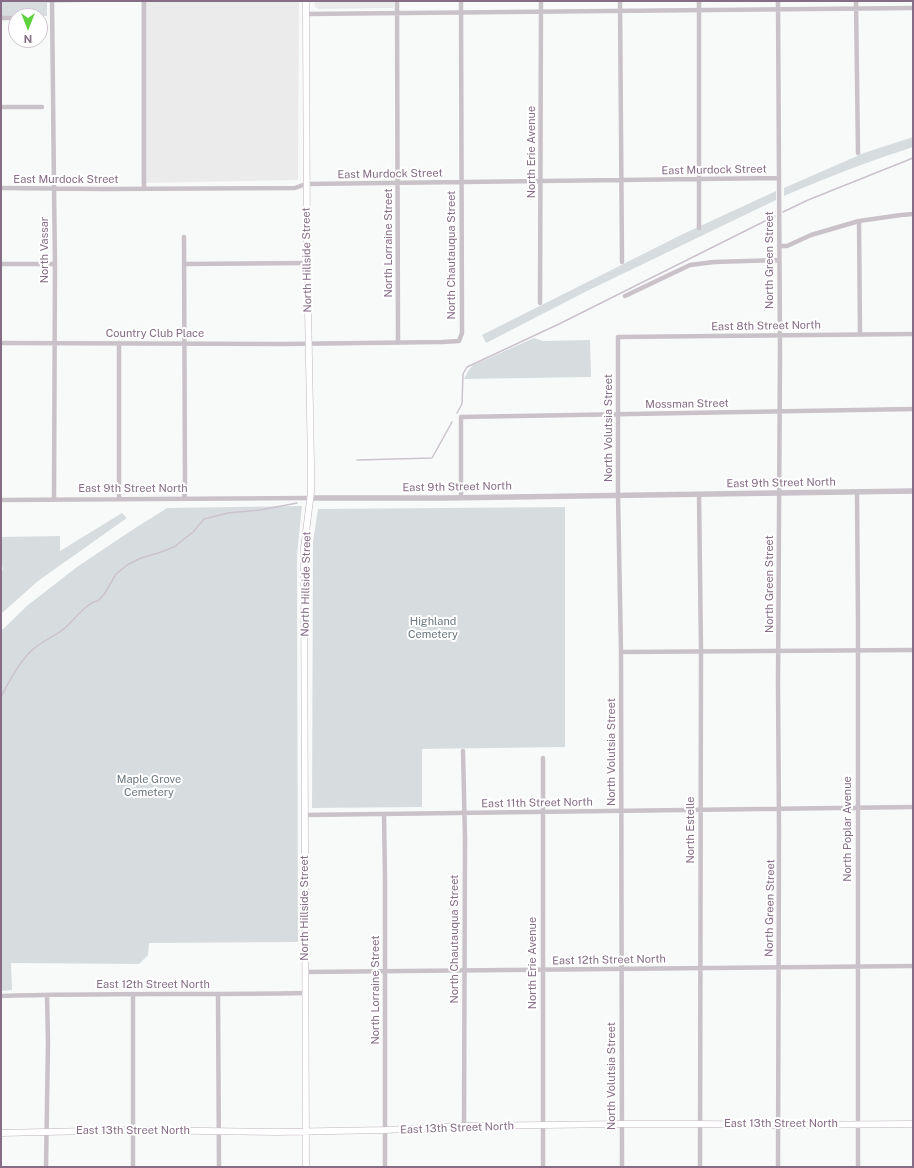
<!DOCTYPE html>
<html>
<head>
<meta charset="utf-8">
<style>
	body { margin:0 }
	#map { position:relative; width:914px; height:1168px; overflow:hidden; background:#f8faf9; font-family:"Public Sans",sans-serif }
	canvas { display:block }
	.frame { position:absolute; inset:0; border:2px solid #866c86; pointer-events:none }
	.north { position:absolute; left:8px; top:8px; width:40px; height:40px; box-sizing:border-box; background:#fff; border:1px solid #cfc4cf; border-radius:50%; rotate:180deg; font-size:11px; font-weight:700; line-height:16px; text-align:center; color:#866c86 }
	.north::after { content:''; display:block; margin:auto; width:14px; height:18px; background:#5ed33e; clip-path:polygon(50% 0,100% 100%,50% 72%,0 100%) }
</style>
</head>
<body>
<div id="map">
<canvas width="914" height="1168"></canvas>
<div class="frame"></div>
<div class="north">N</div>
</div>
<script>
const ctx = document.querySelector('canvas').getContext('2d');
ctx.lineJoin = 'round';
function paint(path, color) {
  ctx.fillStyle = color;
  ctx.fill(path, 'evenodd');
}
function strokePath(path, color, width, dash) {
  ctx.strokeStyle = color;
  ctx.lineWidth = width;
  ctx.lineCap = dash ? 'butt' : 'round';
  ctx.setLineDash(dash || []);
  ctx.stroke(path);
}
function label(font, color, halo, rows, align = 'center') {
  ctx.font = font + ' "Public Sans",sans-serif';
  ctx.lineWidth = 4;
  ctx.setLineDash([]);
  ctx.textBaseline = 'middle';
  ctx.strokeStyle = halo;
  ctx.fillStyle = color;
  for (const [text, x, y, turn = 0] of rows) {
    ctx.save();
    ctx.translate(x, y);
    ctx.rotate((+turn || 0) * Math.PI / 180);
    ctx.textAlign = isNaN(turn) ? turn : align;
    if (halo) ctx.strokeText(text, 0, 0);
    ctx.fillText(text, 0, 0);
    ctx.restore();
  }
}
const built = new Path2D(`
	M141,1H299L298,180L141,183Z
	M314,1H394V6L393,8H390L319,9L315,7Z`);
const green = new Path2D(`
	M1,1H125L47,3V16H1Z
	M913,137V147C869,161 826,178 784,196V188L864,153Z
	M776,191V200L587,291L486,343L482,335L683,234Z
	M534,338L543,341L590,340L591,377L464,379L468,371L473,365Z
	M302,506L297,555L298,942L149,943L148,955L139,964L11,963L12,990L1,991V631L28,605L77,567L129,532L167,508Z
	M565,507V747L422,749V807L312,808L313,542L318,509Z
	M122,513L127,518L38,581L1,614V570H3L1,560V537L60,536V551Z`);
const stream = new Path2D(`
	M783,212L808,200L913,158
	M457,413L462,404L463,374L467,367L559,324L775,216
	M357,460L432,458L452,422
	M1,697C9,681 17,666 29,653C39,642 54,637 65,628C74,620 87,602 98,601L105,593L116,574L127,565L141,558L158,553L174,547L193,532L204,519L228,513L260,510L297,503`);
const minor = new Path2D(`
	M52,1L54,188L55,264L54,500
	M397,1L398,342
	M620,1L622,262
	M699,1V228
	M778,1L780,354L778,684L779,827L778,1167
	M856,1L858,153
	M306,14L913,8
	M1,18H16
	M1,107H42
	M1,188L103,189L295,188L306,184L779,178
	M144,189V1
	M859,221L860,334
	M184,237L185,491L184,499
	M779,246H787L811,235L859,221L901,215L913,214
	M1,264H55
	M184,264L307,263
	M625,296L690,265L714,262L779,260
	M540,303L541,1
	M1,343L283,344L442,342L459,341L462,333L461,1
	M119,343V499
	M857,492L858,621V1167
	M699,494L701,651L700,1167
	M461,497V417L913,409
	M1,500L310,498
	M621,652L913,650
	M463,751L465,838L464,1126
	M384,814L385,879V1167
	M304,815L913,807
	M305,972L913,966
	M218,994L219,1167
	M1,996C102,993 204,995 305,993
	M46,1167L48,1042L47,995
	M133,1167V994
	M543,1167V758
	M622,1167L621,652L618,495V337L913,334`);
const tertiary = new Path2D(`
	M310,498H445L913,491`);
const secondary = new Path2D(`
	M1,1133L133,1130L276,1132L385,1130L464,1126L622,1124H700L778,1125L913,1124
	M306,1167L304,548L311,492V464L307,256L306,1`);
const streetNames = [
	["North Erie Avenue",532,152,-90],
	["East Murdock Street",714,170,-1],
	["East Murdock Street",390,174,-1],
	["East Murdock Street",66,180],
	["North Lorraine Street",389,243,-90],
	["North Vassar",45,250,-90],
	["North Chautauqua Street",452,255,-90],
	["North Hillside Street",307,260,-91],
	["North Green Street",770,260,-90],
	["East 8th Street North",766,326,-1],
	["Country Club Place",155,334],
	["Mossman Street",687,404,-1],
	["North Volutsia Street",609,428,-90],
	["East 9th Street North",781,483,-1],
	["East 9th Street North",457,487,-1],
	["East 9th Street North",133,489],
	["North Hillside Street",306,584,-89],
	["North Green Street",770,584,-90],
	["North Volutsia Street",612,752,-90],
	["East 11th Street North",537,803,-1],
	["North Poplar Avenue",848,829,-90],
	["North Estelle",691,830,-90],
	["North Hillside Street",305,908,-90],
	["North Green Street",770,908,-89],
	["North Chautauqua Street",455,939,-90],
	["East 12th Street North",609,960,-1],
	["North Erie Avenue",533,963,-90],
	["East 12th Street North",153,985],
	["North Lorraine Street",376,990,-90],
	["North Volutsia Street",612,1076,-90],
	["East 13th Street North",781,1124],
	["East 13th Street North",457,1128,-2],
	["East 13th Street North",133,1131]
];
const parkNames = [
	["Highland",433,622],
	["Cemetery",433,635],
	["Maple Grove",149,780],
	["Cemetery",149,793]
];
paint(built, '#ebebec');
paint(green, '#d7ddde');
strokePath(stream, '#cbc2cd', 1.5);
strokePath(secondary, '#beb4be', 7);
strokePath(minor, '#c9c2c9', 4.5);
strokePath(tertiary, '#c9c2c9', 5.5);
strokePath(secondary, '#fff', 6);
label('11px', '#866c86', '#fff', streetNames);
label('11px', '#6a777e', '#fff', parkNames);
</script>
</body>
</html>
